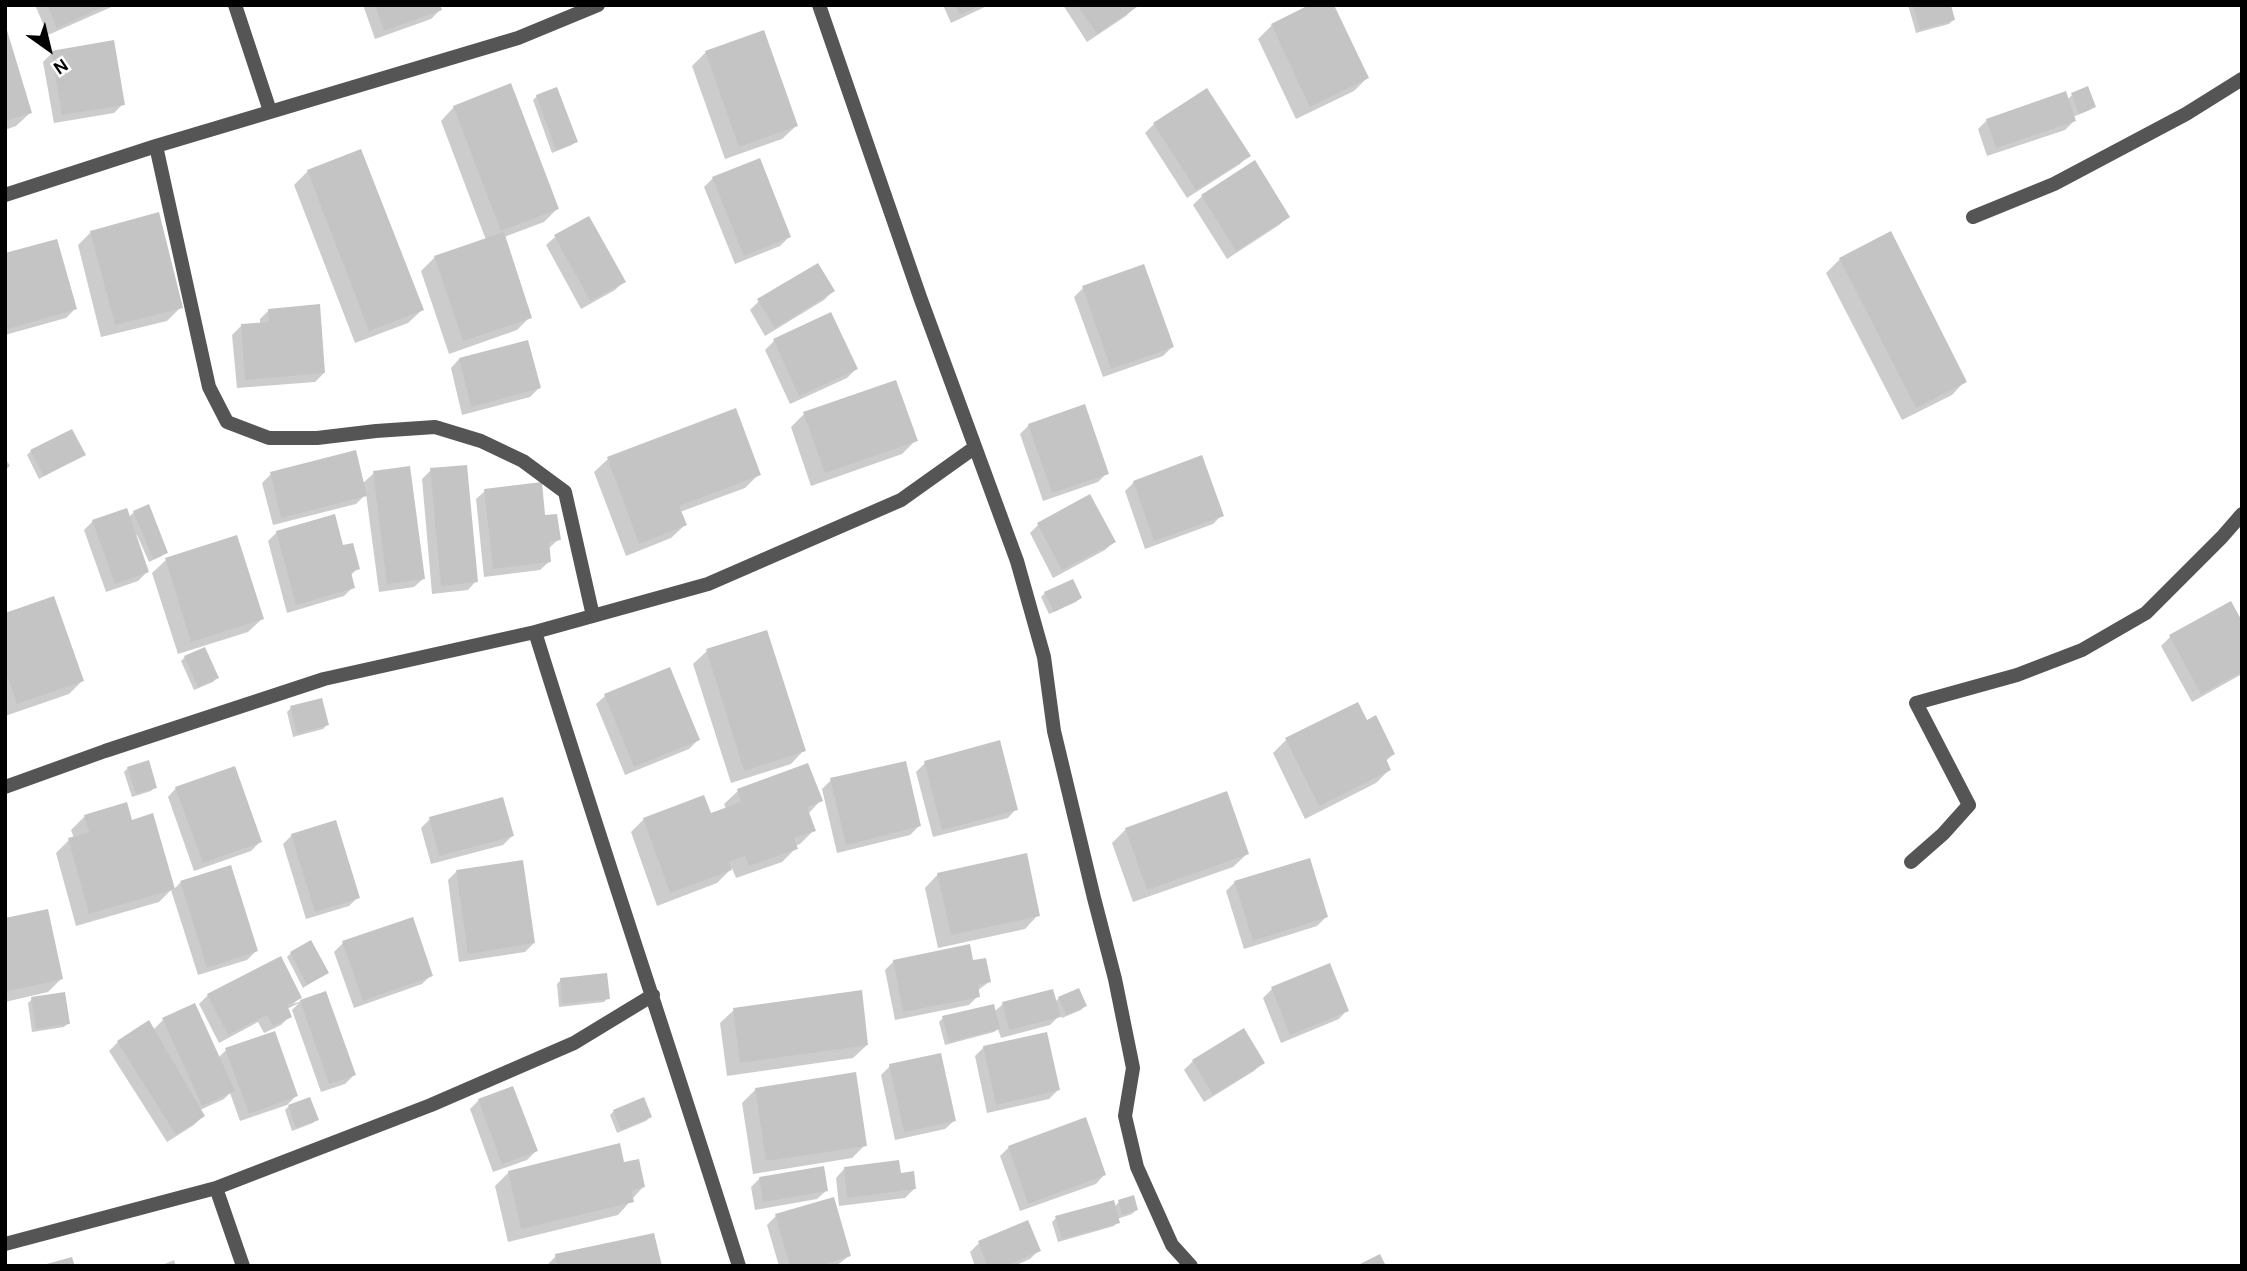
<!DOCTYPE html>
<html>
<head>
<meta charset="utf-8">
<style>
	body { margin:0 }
	#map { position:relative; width:2247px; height:1271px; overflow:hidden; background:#fff; font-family:Karla,sans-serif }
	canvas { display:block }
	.frame { position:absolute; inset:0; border:7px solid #000; pointer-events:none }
	.north { position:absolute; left:14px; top:14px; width:70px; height:70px; -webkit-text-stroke:5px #fff; paint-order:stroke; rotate:146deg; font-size:19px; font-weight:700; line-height:28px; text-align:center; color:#000 }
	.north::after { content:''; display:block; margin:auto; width:24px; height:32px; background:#000; clip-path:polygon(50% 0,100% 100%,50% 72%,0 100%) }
</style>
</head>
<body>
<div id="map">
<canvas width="2247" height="1271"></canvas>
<div class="frame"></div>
<div class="north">N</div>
</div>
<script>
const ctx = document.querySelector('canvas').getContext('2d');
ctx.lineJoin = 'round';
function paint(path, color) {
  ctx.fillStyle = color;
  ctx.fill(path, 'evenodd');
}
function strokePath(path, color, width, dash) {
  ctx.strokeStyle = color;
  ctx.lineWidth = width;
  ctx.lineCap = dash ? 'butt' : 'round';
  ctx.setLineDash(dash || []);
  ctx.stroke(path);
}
const shadow = new Path2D(`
	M35,5H116L48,35Z
	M363,5H438L440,10L431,19L375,39Z
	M943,5H989L951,23Z
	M1063,5H1133L1135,7L1126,16L1087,42Z
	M1908,5H1949L1953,20L1949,24L1916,33Z
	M1272,25L1367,78L1354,91L1296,119L1258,39Z
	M5,31L30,113L16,126L5,130Z
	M706,52L796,126L782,139L725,159L692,66Z
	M52,53L123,104L114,113L54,123L43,62Z
	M2072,95L2094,106L2090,110L2073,117L2074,121L2065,130L1987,156L1978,129L1987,120L2067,100Z
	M537,96L576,141L572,145L552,153L533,100Z
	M454,107L557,209L544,222L504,237L530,317L517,330L449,354L421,271L435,257L486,240L441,121Z
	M1154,124L1248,156L1240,164L1187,198L1145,133Z
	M1254,163L1288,217L1279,225L1227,259L1193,205L1202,196Z
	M308,171L422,310L408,323L355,343L294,185Z
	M713,178L789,237L780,246L735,264L704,187Z
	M91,232L181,307L167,321L101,337L78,245Z
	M555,237L624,281L615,290L581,309L546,245Z
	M5,255L75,309L66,318L5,335Z
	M1840,259L1965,381L1952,395L1902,420L1826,273Z
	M1083,288L1172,347L1163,356L1103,377L1074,297Z
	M833,291L824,300L765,336L750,310L759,301Z
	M269,310L324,373L315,382L237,388L232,335L241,326L260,325V319Z
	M774,341L856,369L847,378L790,404L765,350Z
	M459,359L539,388L530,397L462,415L451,368Z
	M804,414L916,440L902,454L811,486L791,427Z
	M1029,425L1107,473L1098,482L1043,501L1020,434Z
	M31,451L83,455L39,479L27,455Z
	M5,458L10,466L5,470Z
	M608,459L759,474L745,488L680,512L685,525L671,538L626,556L594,472Z
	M431,470L476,581L468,590L432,594L422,479Z
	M374,473L423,579L414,587L379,592L366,494L356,504L273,525L262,483L271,474L362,484Z
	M1134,482L1222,515L1213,524L1145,549L1125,491Z
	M485,491L544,517L559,539L548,549L549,562L540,570L484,577L476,499Z
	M134,512L166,552L162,556L149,562L137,535L135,536L147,572L138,581L106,592L84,530L93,521L128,518Z
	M1039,524L1114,542L1105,550L1053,578L1030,533Z
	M277,532L342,547L358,568L350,576L353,587L344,596L287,613L268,541Z
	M166,560L262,619L248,632L178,654L152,573Z
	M1045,593L1080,598L1076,602L1049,614L1041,597Z
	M2230,603L2242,624V674L2192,702L2161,646L2170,637Z
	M5,614L82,681L69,694L5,716Z
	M766,632L804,750L791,764L731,783L693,664L707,651Z
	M185,657L217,678L213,682L194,690L181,661Z
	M605,696L698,740L689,749L625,775L596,704Z
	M291,708L327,725L323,729L293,737L287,712Z
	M1286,740L1393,754L1385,762L1389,770L1376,783L1305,819L1273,753Z
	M925,763L1016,809L1008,818L933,837L916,772Z
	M128,768L155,787L151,791L132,797L124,772Z
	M831,780L919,826L910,835L837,853L822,789Z
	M176,788L260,842L251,851L194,871L168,797Z
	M738,791L820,801L808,814L814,830L800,844L795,846L796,848L782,862L736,878L732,868L717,883L657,906L631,832L644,819L710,815L726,809L724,804Z
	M85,816L131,822L152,816L173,890L180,883L230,867L256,951L247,960L198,975L171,890L159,902L76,926L56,853L69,840L74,838L71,830Z
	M430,819L512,836L503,845L431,864L421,828Z
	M1126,829L1247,854L1233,867L1133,902L1112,843Z
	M292,835L358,897L349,906L306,919L283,844Z
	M456,872L534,943L525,952L459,962L448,880Z
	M938,874L1038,915L1025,929L938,948L925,888Z
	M1235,882L1326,917L1317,926L1244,949L1226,891Z
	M5,920L61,979L48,992L5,1002Z
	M343,943L431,975L422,984L354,1008L334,952Z
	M291,953L326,973L303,988L287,957Z
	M894,961L972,962L989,982L977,991L978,996L969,1005L895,1020L885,970Z
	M561,980L608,998L604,1002L559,1007L557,984Z
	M1272,989L1347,1010L1339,1019L1281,1043L1263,998Z
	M325,993L354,1075L345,1084L321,1092L292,1010L299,1003L287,1009L290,1016L281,1025L264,1033L258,1022L219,1043L199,1004L208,995L300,998L293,1004Z
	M1059,998L1085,1006L1081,1010L1062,1018L1060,1015L1050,1025L1001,1038L998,1029L994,1032L945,1045L939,1022L943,1018L994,1012L1003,1004L1055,1002Z
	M32,999L68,1023L64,1027L32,1032L28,1003Z
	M734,1010L867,1045L853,1058L727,1076L720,1023Z
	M163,1020L218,1058L226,1050L296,1096L287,1105L240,1121L230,1093L224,1099L200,1110L203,1116L194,1125L167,1142L109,1051L118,1042L153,1030Z
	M984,1047L1058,1090L1049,1099L987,1113L975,1056Z
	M1193,1061L1263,1062L1254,1071L1204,1102L1184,1070Z
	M890,1066L954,1121L945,1129L895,1140L881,1075Z
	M756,1089L865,1145L852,1158L753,1174L742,1103Z
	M479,1100L536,1151L527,1160L493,1172L470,1109Z
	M643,1100L650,1117L646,1121L617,1133L610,1115L614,1111Z
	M289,1106L317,1119L313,1123L292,1131L285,1110Z
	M1009,1147L1104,1175L1096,1184L1020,1211L1000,1156Z
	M623,1164L643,1187L618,1215L508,1242L495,1186L509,1172Z
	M844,1169L899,1175L914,1189L905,1198L839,1206L836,1178Z
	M760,1178L826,1191L817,1199L755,1210L751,1187Z
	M1119,1202L1136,1210L1132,1214L1117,1219L1118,1222L1114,1226L1058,1242L1052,1222L1056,1218L1114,1207Z
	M776,1216L849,1256L836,1266H779L767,1225Z
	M979,1243L1039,1250L1030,1259L1014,1266H975L970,1252Z
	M556,1256L660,1266H546Z
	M174,1260L176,1266H160Z`);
const building = new Path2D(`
	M47,5H108L57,28Z
	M375,5H440L442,10L384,31Z
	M955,5H982L960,15Z
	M1077,5H1135L1137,7L1097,34Z
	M1309,5H1334L1369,78L1310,107L1271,24Z
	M1913,5H1951L1955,20L1920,30Z
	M6,27L32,113L5,121V28Z
	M764,30L798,126L739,147L705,51Z
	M114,40L125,105L62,115L51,51Z
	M511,83L559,209L501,231L453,106Z
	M2088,86L2096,107L2079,114L2071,93Z
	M557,87L578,142L556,150L536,95Z
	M1207,88L1251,156L1196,190L1153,123Z
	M2066,91L2076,121L1996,148L1986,119Z
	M361,149L424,310L369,331L307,170Z
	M760,158L791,237L744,256L712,177Z
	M1255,160L1290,217L1236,251L1201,195Z
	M159,212L183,308L115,325L90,231Z
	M589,216L626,282L590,301L554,235Z
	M1891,231L1967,382L1916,408L1839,258Z
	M504,232L532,318L463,341L434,256Z
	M57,239L77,309L8,329L5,319V253Z
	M818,263L835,291L775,328L757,299Z
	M1144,264L1174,347L1111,369L1082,286Z
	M320,304L325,373L245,380L241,324L269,322L268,309Z
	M831,312L858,369L799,396L773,339Z
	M528,340L541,388L471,407L459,358Z
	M896,380L918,441L825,473L803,412Z
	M1085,404L1109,474L1052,493L1028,424Z
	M736,408L761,475L679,506L687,525L639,544L607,457Z
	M72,429L86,455L44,476L30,450Z
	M356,450L367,496L281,518L270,472Z
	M1202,455L1224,516L1154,541L1133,481Z
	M467,465L478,582L441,586L430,468Z
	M410,466L425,579L387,584L373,471Z
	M542,482L545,515L557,514L561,540L549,542L551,562L493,569L484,489Z
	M1090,494L1116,542L1062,570L1037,523Z
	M149,504L168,553L153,559L133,511Z
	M127,508L149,572L115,584L92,520Z
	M335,514L343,545L353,543L360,569L351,572L355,588L296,605L276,531Z
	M237,535L264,619L191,642L165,558Z
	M1073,579L1082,598L1054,612L1044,592Z
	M54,596L84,681L17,704L5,670V613Z
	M2231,601L2242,621V672L2201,694L2169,635Z
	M767,630L806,751L744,771L706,649Z
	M205,647L219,678L198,687L184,656Z
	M670,667L700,740L634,767L604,694Z
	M322,698L329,725L297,734L290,706Z
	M1358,702L1367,720L1376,715L1395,754L1386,759L1391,770L1319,806L1285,738Z
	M1000,740L1018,810L942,830L924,761Z
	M149,760L157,788L136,794L127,767Z
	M906,761L921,826L846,845L830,778Z
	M808,763L823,801L807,807L816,831L794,838L798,849L749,866L745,856L729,862L732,870L670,893L643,818L704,795L711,813L741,802L737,789Z
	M235,766L262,842L203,863L175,787Z
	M1227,791L1249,854L1147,890L1125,828Z
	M503,797L514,836L439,856L429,817Z
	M127,802L132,820L153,813L175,889L89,914L68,838L89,832L84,815Z
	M336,820L360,898L315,912L291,834Z
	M1027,853L1040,916L951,935L937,873Z
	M1310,858L1328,917L1253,941L1234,881Z
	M523,860L535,943L468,954L456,870Z
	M231,865L258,951L207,968L180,881Z
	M48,909L63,979L5,992V918Z
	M413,917L433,976L363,1001L342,941Z
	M311,940L329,973L307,985L290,952Z
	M970,944L973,960L986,958L991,982L978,985L980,997L903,1012L893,960Z
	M281,956L302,998L287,1005L292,1017L273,1026L267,1015L228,1035L207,994Z
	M1330,963L1349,1011L1290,1035L1271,987Z
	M607,973L610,999L562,1004L560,978Z
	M1079,988L1087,1006L1066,1015L1058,997Z
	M1053,989L1061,1017L1009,1030L1002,1002Z
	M862,990L868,1045L740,1063L733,1008Z
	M326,991L356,1075L329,1084L300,1000Z
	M65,992L70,1024L36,1029L31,997Z
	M195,1003L235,1091L202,1106L162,1018Z
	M994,1004L1000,1029L949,1042L942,1016Z
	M149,1020L205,1116L176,1135L117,1041Z
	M1244,1028L1265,1063L1213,1095L1192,1060Z
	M275,1031L298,1096L249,1114L225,1048Z
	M1047,1032L1060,1090L996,1105L983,1046Z
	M941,1053L956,1121L904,1132L889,1064Z
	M856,1072L867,1146L766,1161L755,1088Z
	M513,1086L538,1151L502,1164L478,1099Z
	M310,1097L319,1120L296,1128L288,1105Z
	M644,1097L652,1117L621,1130L613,1110Z
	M1086,1117L1106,1175L1028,1204L1008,1146Z
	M620,1143L624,1162L639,1159L645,1187L631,1191L634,1202L521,1229L508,1171Z
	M899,1160L901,1173L914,1171L916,1189L847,1198L844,1167Z
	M824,1166L828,1191L763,1202L759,1177Z
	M1134,1195L1138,1210L1122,1215L1118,1200Z
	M834,1197L851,1256L819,1266H790L775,1214Z
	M1114,1200L1120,1223L1062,1239L1055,1216Z
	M1028,1220L1041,1251L1005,1266H987L978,1241Z
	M654,1233L662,1266H557L555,1254Z
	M1380,1254L1386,1266H1356Z
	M72,1257L75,1266H43V1265Z`);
const minor = new Path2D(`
	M235,5L270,111
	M819,5L920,297L1017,561L1044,657L1054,731L1094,898L1115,979L1133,1068L1125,1116L1137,1167L1172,1245L1191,1266
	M156,146L209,387L227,422L269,438H317L376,431L435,427L481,441L523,461L565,492L593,616
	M5,195L156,146L518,38L598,5
	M1973,217L2054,184L2186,114L2242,79
	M535,632C601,844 672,1054 739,1266
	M5,787L105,751L324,679L535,632L708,584L901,500L974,448
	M1911,862L1943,834L1969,805L1916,703L2017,675L2082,650L2146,613L2222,537L2242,514
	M216,1188L243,1266
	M5,1244L216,1188L431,1105L574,1043L653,995`);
paint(shadow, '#0003');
paint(building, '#c4c4c4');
strokePath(minor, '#555', 14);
</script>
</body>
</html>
